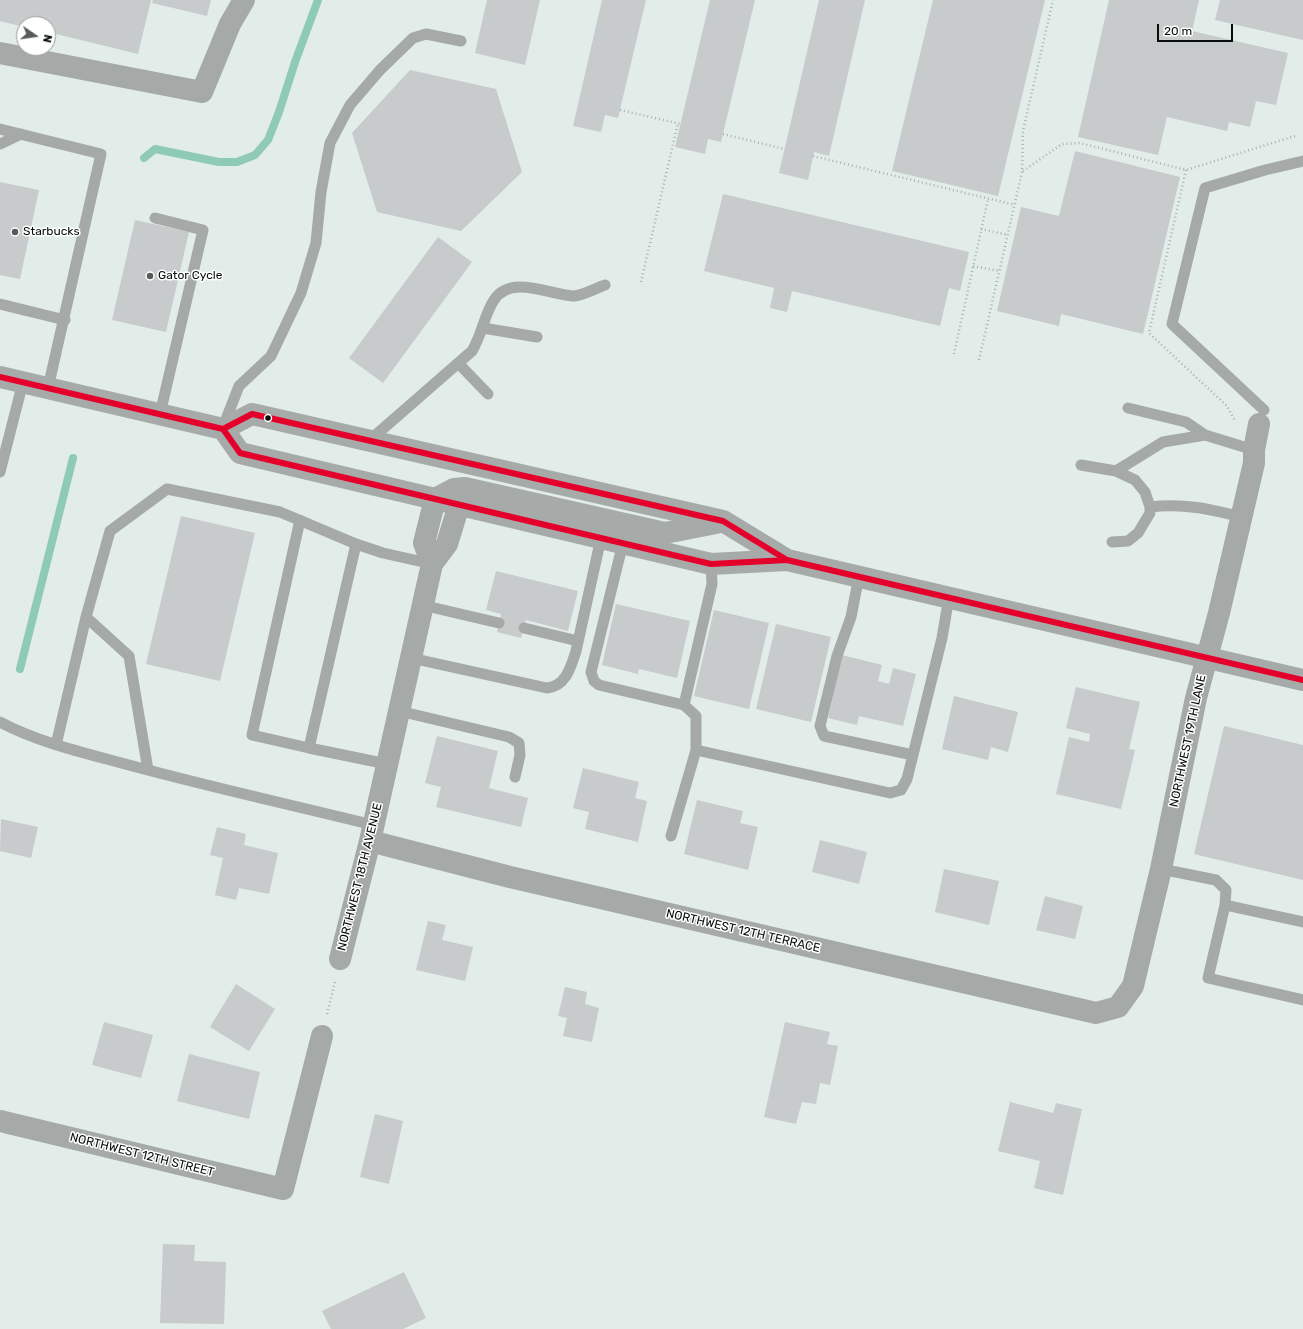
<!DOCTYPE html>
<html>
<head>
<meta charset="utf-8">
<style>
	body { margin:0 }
	#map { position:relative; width:1303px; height:1329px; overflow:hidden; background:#e2ece8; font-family:Rubik,sans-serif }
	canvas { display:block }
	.north { position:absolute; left:16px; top:16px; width:40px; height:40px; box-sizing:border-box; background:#fff; border:1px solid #9c9e9d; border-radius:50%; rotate:103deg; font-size:11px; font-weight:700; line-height:16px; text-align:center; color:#070d0b }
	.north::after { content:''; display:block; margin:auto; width:14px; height:18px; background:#545b58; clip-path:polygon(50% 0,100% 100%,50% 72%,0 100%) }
	.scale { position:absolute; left:1157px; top:24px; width:76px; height:18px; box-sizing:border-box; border:2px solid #070d0b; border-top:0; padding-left:5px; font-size:12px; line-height:14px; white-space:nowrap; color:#070d0b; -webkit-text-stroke:3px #fff; paint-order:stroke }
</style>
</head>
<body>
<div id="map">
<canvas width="1303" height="1329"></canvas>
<div class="north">N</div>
<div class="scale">20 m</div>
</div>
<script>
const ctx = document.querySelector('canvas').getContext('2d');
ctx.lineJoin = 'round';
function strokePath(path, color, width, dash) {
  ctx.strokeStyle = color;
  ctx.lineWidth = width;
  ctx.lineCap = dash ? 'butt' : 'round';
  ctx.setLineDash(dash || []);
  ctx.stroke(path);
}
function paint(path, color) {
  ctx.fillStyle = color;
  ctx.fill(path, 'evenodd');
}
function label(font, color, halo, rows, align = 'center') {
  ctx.font = font + ' Rubik,sans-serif';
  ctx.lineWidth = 3;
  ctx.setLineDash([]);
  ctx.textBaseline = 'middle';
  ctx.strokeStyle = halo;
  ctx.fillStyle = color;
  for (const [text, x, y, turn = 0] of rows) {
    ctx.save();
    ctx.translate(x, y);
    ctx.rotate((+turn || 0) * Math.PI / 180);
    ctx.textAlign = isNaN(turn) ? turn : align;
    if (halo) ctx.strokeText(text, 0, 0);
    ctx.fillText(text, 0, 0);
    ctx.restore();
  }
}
const stream = new Path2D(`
	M144,158L155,149L219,162H237L255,155L268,140L279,112L295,62L318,0
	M20,669L73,458`);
const building = new Path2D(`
	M0,0H151L138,54L48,32V24H24V27L0,21Z
	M153,0H211L207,16L152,3Z
	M487,0H540L525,65L475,53Z
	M602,0H646L618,118L605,115L601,132L573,126Z
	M710,0H755L721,142L708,139L705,154L675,147Z
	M819,0H865L829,156L814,152L808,180L779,173Z
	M933,0H1045L998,196L892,171Z
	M1109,0H1199L1192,31L1288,53L1276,105L1256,101L1250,127L1229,122L1227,131L1167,117L1158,155L1078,137Z
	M1220,0H1303V40L1215,20Z
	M410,70L496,89L522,172L461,231L377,212L352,133Z
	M1075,151L1180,177L1143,334L1061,314L1059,326L997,311L1021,207L1059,216Z
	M0,182L39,190L20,279L0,275Z
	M723,194L969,252L960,291L949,288L940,326L792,291L787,312L770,308L774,288L704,271Z
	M135,220L189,232L166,332L112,320Z
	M438,237L472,262L383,383L349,358Z
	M181,516L255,533L220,681L146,664Z
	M496,571L578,591L568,631L526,620L521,638L497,632L501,614L486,610Z
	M616,604L690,621L677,678L639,669L638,674L602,665Z
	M714,610L769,623L749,709L694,696Z
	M776,624L831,637L811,722L756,709Z
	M842,655L882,665L878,681L889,684L893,668L916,674L903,726L859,716L857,725L828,718Z
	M1076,687L1140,702L1129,749L1135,750L1121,809L1056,794L1069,737L1089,742L1090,734L1066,728Z
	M954,696L1018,712L1008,752L991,747L988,760L942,749Z
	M1224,726L1303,745V880L1194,854Z
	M437,736L498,751L489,788L528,798L521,827L436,807L441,787L425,783Z
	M583,768L639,782L635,798L647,801L638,842L585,829L589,812L573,808Z
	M697,800L743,811L740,823L758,827L748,870L684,854Z
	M1,819L38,827L31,858L0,851Z
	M217,827L246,834L244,845L278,853L269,894L239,888L236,900L215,895L223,858L210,855Z
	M820,840L867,852L859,884L812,872Z
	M944,869L999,881L989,925L935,912Z
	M1045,896L1083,906L1075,939L1036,930Z
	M428,921L446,925L442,940L473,947L465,981L416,970Z
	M236,984L275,1009L249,1051L210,1027Z
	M565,987L587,992L585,1004L599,1008L592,1042L563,1036L567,1018L558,1016Z
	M104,1022L153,1035L141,1078L92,1065Z
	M785,1022L830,1032L827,1044L838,1046L830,1085L820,1083L816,1104L802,1102L796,1124L764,1117Z
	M189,1054L260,1072L249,1119L177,1101Z
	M1010,1102L1053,1113L1056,1103L1082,1109L1063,1195L1034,1188L1040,1161L998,1151Z
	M375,1114L403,1121L389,1184L360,1177Z
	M163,1244L195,1245L194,1261L226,1262L224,1324L160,1323Z
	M404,1272L426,1318L403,1329H331L322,1311Z`);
const path = new Path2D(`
	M620,110L681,124
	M723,134L784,149
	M813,156L1015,205
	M1186,170L1149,333L1227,406L1235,421
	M1023,171L1062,144L1080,143L1186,170L1298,135
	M981,229L1008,235
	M973,266L999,271
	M641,282L678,123
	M954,354L988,199
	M979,360L1022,172L1023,131L1053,0
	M327,1014L335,982`);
const service = new Path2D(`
	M0,129L101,154L48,388
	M0,144L21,134
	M155,218L203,230L160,414
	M0,304L65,320
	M483,328L537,337
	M458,363L488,394
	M1128,408L1186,422L1205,435L1254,450
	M1264,410L1172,324L1205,188L1265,170L1303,161
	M223,427L239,386L271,356L301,293L316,243L321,192L330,143L350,105L380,70L413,38L426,34L461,41
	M370,440L472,351C482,335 484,315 494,300C511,274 550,295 573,296C582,296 596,288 605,285
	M1081,465L1116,471L1135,480L1145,492L1150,507V513L1138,533L1128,541L1112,542
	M1116,471L1163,442L1205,435
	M0,472L23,382
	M1150,507C1184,503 1209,509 1242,517
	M300,520L252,735L309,748
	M623,543L591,672L594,681L599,685L684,705L696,716V750L671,836
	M356,544L309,748L387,764
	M859,576L851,617L837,656L820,726L824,736L913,755
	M422,605L499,623
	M86,617L129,656L148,770
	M524,628L578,641
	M411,658L547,688C566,686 571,667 576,651L601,538
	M684,705L712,584L711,564
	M399,711L509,737L519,743L520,755L515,777
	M0,722C40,743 85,753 129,765C210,787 292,805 373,825
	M56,745L86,617L110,531L167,489L280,512L356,544L383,553L432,564
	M696,750L890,793L901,790L907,779L942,638L949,597
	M1161,869L1216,880L1226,890L1225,905L1208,978L1303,1000
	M1225,905L1303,922`);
const minor = new Path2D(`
	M0,53L202,92L230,24L244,0
	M432,564L424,543L435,499
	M370,841L510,877L1096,1013L1118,1007L1133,986L1161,869L1196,698L1219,613L1254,463V450L1259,424
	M340,959L370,841L432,564L447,544L459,505
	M0,1121L283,1189L322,1036`);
const primary = new Path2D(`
	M0,377L223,429L240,453L711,564L787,560L1303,680
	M223,429L252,414L723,521L787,560
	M435,499L454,489L465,488L665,533L716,523`);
const bus1 = new Path2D(`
	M0,377L223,429L240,453L711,564L787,560L1303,680
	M223,429L252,414L723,521L787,560`);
const markers = [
	[15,232,4,"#545b58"],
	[150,276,4,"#545b58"],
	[268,418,3.5,"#070d0b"]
];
const poiNames = [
	["Starbucks",23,232],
	["Gator Cycle",158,276]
];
const streetNames = [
	["NORTHWEST 19TH LANE",1188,741,-78],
	["NORTHWEST 18TH AVENUE",360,877,-76],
	["NORTHWEST 12TH TERRACE",743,931,13],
	["NORTHWEST 12TH STREET",142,1155,14]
];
strokePath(stream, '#8ecab6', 8);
paint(building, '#c7cbcb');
strokePath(path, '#abb0ae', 2.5, [1, 3]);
strokePath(service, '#a5a9a7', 11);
strokePath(minor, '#a5a9a7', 22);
strokePath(primary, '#a6aba9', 22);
strokePath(bus1, '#e4002b', 6);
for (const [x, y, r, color] of markers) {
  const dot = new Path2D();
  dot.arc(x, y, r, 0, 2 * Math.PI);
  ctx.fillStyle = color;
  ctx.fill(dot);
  strokePath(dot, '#fff', 1.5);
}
label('12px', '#070d0b', '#fff', poiNames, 'left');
label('12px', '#070d0b', '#fff', streetNames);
</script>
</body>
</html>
